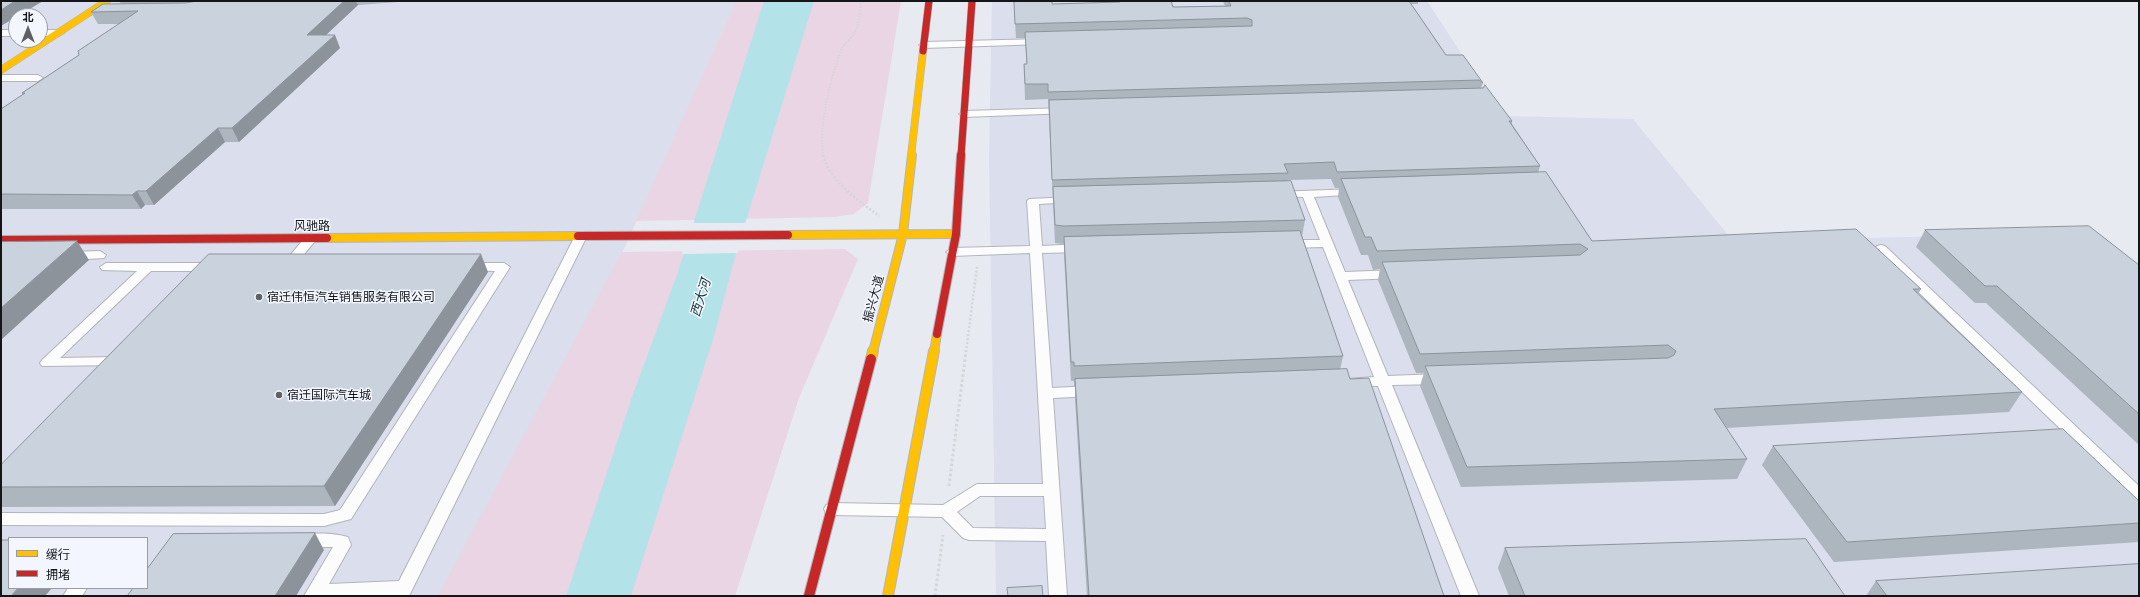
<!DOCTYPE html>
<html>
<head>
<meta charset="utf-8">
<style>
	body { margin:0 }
	#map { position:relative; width:2140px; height:597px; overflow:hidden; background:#e8eaf2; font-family:Quicksand,"Noto Sans SC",sans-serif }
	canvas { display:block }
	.frame { position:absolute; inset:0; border:2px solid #131519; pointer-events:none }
	.legend { position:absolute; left:8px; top:537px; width:140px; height:52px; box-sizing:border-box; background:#f3f6fe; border:1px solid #999ca2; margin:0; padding:5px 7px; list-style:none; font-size:12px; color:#131519 }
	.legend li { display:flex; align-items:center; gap:8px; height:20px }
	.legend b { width:20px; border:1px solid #999ca2 }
	.north { position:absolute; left:8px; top:8px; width:40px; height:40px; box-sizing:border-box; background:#f3f6fe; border:1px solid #999ca2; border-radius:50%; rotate:0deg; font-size:11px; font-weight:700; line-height:16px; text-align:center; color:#131519 }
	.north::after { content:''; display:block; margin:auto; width:14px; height:18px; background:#5e6065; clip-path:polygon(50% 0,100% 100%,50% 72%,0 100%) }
</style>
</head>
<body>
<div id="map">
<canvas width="2140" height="597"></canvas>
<div class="frame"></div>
<ul class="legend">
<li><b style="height:5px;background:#ffc107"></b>缓行</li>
<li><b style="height:5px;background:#c62828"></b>拥堵</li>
</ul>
<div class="north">北</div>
</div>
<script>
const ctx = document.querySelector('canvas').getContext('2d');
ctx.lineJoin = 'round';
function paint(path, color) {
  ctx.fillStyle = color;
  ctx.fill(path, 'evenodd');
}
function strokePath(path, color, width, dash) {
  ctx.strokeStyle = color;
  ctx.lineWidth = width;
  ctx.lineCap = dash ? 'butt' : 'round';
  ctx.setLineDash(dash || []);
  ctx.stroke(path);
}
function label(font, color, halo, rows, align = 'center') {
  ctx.font = font + ' Quicksand,"Noto Sans SC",sans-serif';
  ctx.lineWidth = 3;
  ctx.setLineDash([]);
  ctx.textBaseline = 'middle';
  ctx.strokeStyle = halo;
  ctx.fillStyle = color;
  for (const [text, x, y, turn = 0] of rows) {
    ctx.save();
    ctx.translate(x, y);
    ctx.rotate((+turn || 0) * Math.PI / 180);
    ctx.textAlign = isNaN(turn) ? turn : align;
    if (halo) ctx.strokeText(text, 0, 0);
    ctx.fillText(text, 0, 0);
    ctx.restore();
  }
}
const built = new Path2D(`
	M1,1H736L467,596H1ZM16,16H40V40H16ZM9,538H147V588H9Z
	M992,1H1427L1502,116L1633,119L1733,241L2089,233L2139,271V596H996L989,159Z`);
const green = new Path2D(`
	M736,1H901L868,203L854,214L835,217L636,221Z
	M845,249L858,259L799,398L735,596H438L622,252Z`);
const water = new Path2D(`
	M764,1H814L736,253L714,336L631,596H566L631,400L678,272Z`);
const pier = new Path2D(`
	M691,223H748L738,253L682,254Z`);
const pathFar2 = new Path2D(`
	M824,156C817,130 831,77 841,51C843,44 850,39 854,34C860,24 860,12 861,1`);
const pathFar1 = new Path2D(`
	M823,155C830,182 858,200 879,216
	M966,352L977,267`);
const path = new Path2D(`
	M949,486L966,351
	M935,596L943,535`);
const lane = new Path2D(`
	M1,30H16V36H1Z
	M40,30H59L64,33L59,36H40Z
	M1042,39L1047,42L1045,44L924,48L919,45L924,42Z
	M1,75H38L43,78L38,81H1Z
	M1066,108L1071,111L1070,113L964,117L959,114L964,111Z
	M1357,189L1363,192L1361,194L1314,197L1345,272L1397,270L1403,274L1397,278L1348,280L1388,376L1440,374L1445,376L1447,379L1445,382L1440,384L1392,385L1479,596H1461L1378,386L1348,385L1346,382L1348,379L1374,377L1323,247L1288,248L1282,244L1288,240H1320L1303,197L1274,196L1272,194L1274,192Z
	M1071,197L1075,198L1077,200L1075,202L1039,204L1042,246L1081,244L1087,248L1081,252L1042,253L1052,388L1092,386L1097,388L1099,391L1097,394L1092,396L1053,398L1067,596H1049L1046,541L969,540L963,538L942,517L832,515L826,513L824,509L826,505L832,503L943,505L977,484H1043L1030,253L952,256L946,252L952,248L1030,246L1027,201L1029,199ZM980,496H1044L1046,529L973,528L957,512Z
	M581,232L587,236L409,596H304L333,547H303L297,546L295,541L297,536C312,532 334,533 348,537L351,545L329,584L399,581L575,236Z
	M311,234L317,238L315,241L291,270H283L281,267L283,264L307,235Z
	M1881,245L1885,246L2139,486V501L2133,499L1877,252L1875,249L1877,246Z
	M100,251L106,255L104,258L69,260L63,256L69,252Z
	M106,263H214L220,267L214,271H151L60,358L116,357L121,359L123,362L121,365L42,366L40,363L42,360L137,271L102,270L100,267Z
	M468,263H504L510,267L351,519L324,526L1,525V513L324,514L340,510L495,271L464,270L462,267Z
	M68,588H87L82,596H63Z`);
const slowFar2 = new Path2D(`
	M1,70L107,1
	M911,156L923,51`);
const slowFar1 = new Path2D(`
	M788,235L956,234
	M327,238L578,236
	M873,352L903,234L912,155
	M934,352L937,334`);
const slow = new Path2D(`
	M871,359L873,351
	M888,596L934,351`);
const jamFar2 = new Path2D(`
	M923,51L929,1
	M961,156L972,1`);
const jamFar1 = new Path2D(`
	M578,236L788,235
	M1,240L327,238
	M937,334L956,234L961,155`);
const jam = new Path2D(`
	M809,596L871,359`);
const wall = new Path2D(`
	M119,1H412L358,5L326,35L340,48L239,142H225L154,205H145L141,209H1V109L23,95L22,93L79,55L119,24H98L91,12L121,4Z
	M1117,1H1171L1173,7L1225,6L1223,1H1418V4H1411L1446,55L1483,83L1481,88L1512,121V124L1540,166L1538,173L1592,241L1921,289L1918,294L2022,392L2009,412L1726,428L1747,459L1737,479L1461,487L1420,386L1424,373H1416L1378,280L1380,269L1373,270L1368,255H1361L1338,197L1339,188H1335L1331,179L1287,180L1305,220L1302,236L1343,356L1340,370L1350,379L1444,596H1087L1075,399V386H1074V381H1071L1064,255V244L1055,243L1048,99L1025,100L1024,64H1027L1025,38H1016L1014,2L1052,4L1117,2Z
	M1925,230L2139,265V445L1986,303H1975L1916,247Z
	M488,272L335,506L1,507V465Z
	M1773,446L2139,501V542L1834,562L1762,465Z
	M1505,548L1845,596H1509L1498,568Z
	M1876,581L2139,596H1866Z`);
const shadedWall = new Path2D(`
	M15,1H43L18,16H16V17L1,26V10Z
	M344,1H356L358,5L312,48L307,35Z
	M335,35L340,48L239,142L232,128Z
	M218,128L225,142L154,205L146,191Z
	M137,191L145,205L141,209L132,195Z
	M77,241L89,260L1,340V308Z
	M481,254L488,272L335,506L324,486Z
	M315,533L324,550L296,596H275Z
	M18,588H52L45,596H11Z`);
const building = new Path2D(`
	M1,1H15L1,10Z
	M197,1H344L307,35H335L232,128H218L146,191H137L132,195L1,194V109L25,93H22L79,55L78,51L138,11L91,12L103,4L185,3Z
	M1052,1V4L1120,2V1H1171L1173,7L1231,6L1229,1H1409L1446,55H1463L1483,83L1479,80L1048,92V84H1025L1024,64H1027L1025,32L1252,26V20L1247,18L1015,24L1014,2Z
	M1485,85L1512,121H1509L1540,166L1337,172L1334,162L1284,164L1288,173L1052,180L1049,100L1483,88Z
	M1546,172L1592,241L1856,229L1921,289H1913L2022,392L1714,409L1747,459L1467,467L1425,366L1668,358L1674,355L1676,351L1668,345L1420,354L1382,262L1580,255L1588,249L1580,244L1377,251L1371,237H1365L1341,179Z
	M1291,181L1305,220L1064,226L1055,225L1053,187Z
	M2089,226L2139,265V414L1997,286H1985L1925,230Z
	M1300,231L1343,356L1074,366V362H1071L1064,237Z
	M77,241L1,308V242Z
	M209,254H481L324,486L1,487V465Z
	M1347,369L1350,379L1369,378L1444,596H1089L1075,379Z
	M2063,429L2139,501V523L1847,542L1773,446Z
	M315,533L275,596H127L133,588H147V569L173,534Z
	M1806,539L1845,596H1525L1505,548Z
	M1,540H9V588H18L11,596H1Z
	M2139,564V596H1887L1876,581Z
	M1042,586L1043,596H1008L1007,588Z`);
const markers = [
	[259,297,4,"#5e6065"],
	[279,395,4,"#5e6065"]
];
const streetNames = [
	["风驰路",312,226],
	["振兴大道",874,299,-75]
];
const poiNames = [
	["宿迁伟恒汽车销售服务有限公司",267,297],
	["宿迁国际汽车城",287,395]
];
const waterNames = [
	["西大河",701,298,-73]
];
paint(built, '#dadeed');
paint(green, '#e9d5e4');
paint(water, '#b4e2e9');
paint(pier, '#e8eaf2');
strokePath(lane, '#b3b5ba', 2);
strokePath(slowFar2, '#b3b5ba', 8);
strokePath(slowFar1, '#b3b5ba', 10);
strokePath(slow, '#b3b5ba', 12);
strokePath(jamFar2, '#b3b5ba', 8);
strokePath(jamFar1, '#b3b5ba', 10);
strokePath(jam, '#b3b5ba', 12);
strokePath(pathFar2, '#d4d6d8', 2, [1.5, 1.5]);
strokePath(pathFar1, '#d4d6d8', 2.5, [2, 2]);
strokePath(path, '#d4d6d8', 3, [2.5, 2.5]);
paint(lane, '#fcfcfd');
strokePath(slowFar2, '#ffc107', 7);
strokePath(slowFar1, '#ffc107', 8);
strokePath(slow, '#ffc107', 10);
strokePath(jamFar2, '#c62828', 7);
strokePath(jamFar1, '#c62828', 8);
strokePath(jam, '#c62828', 10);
paint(wall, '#adb5be');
paint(shadedWall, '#8d939b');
paint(building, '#c9d2dd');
strokePath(building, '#8d939b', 1);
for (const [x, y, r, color] of markers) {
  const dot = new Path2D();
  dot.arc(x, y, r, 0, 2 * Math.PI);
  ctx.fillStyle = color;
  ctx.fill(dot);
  strokePath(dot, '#f3f6fe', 1.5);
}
label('12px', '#131519', '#f3f6fe', streetNames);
label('12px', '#131519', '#f3f6fe', poiNames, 'left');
label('italic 13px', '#193a3d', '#f3f6fe', waterNames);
</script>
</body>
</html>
